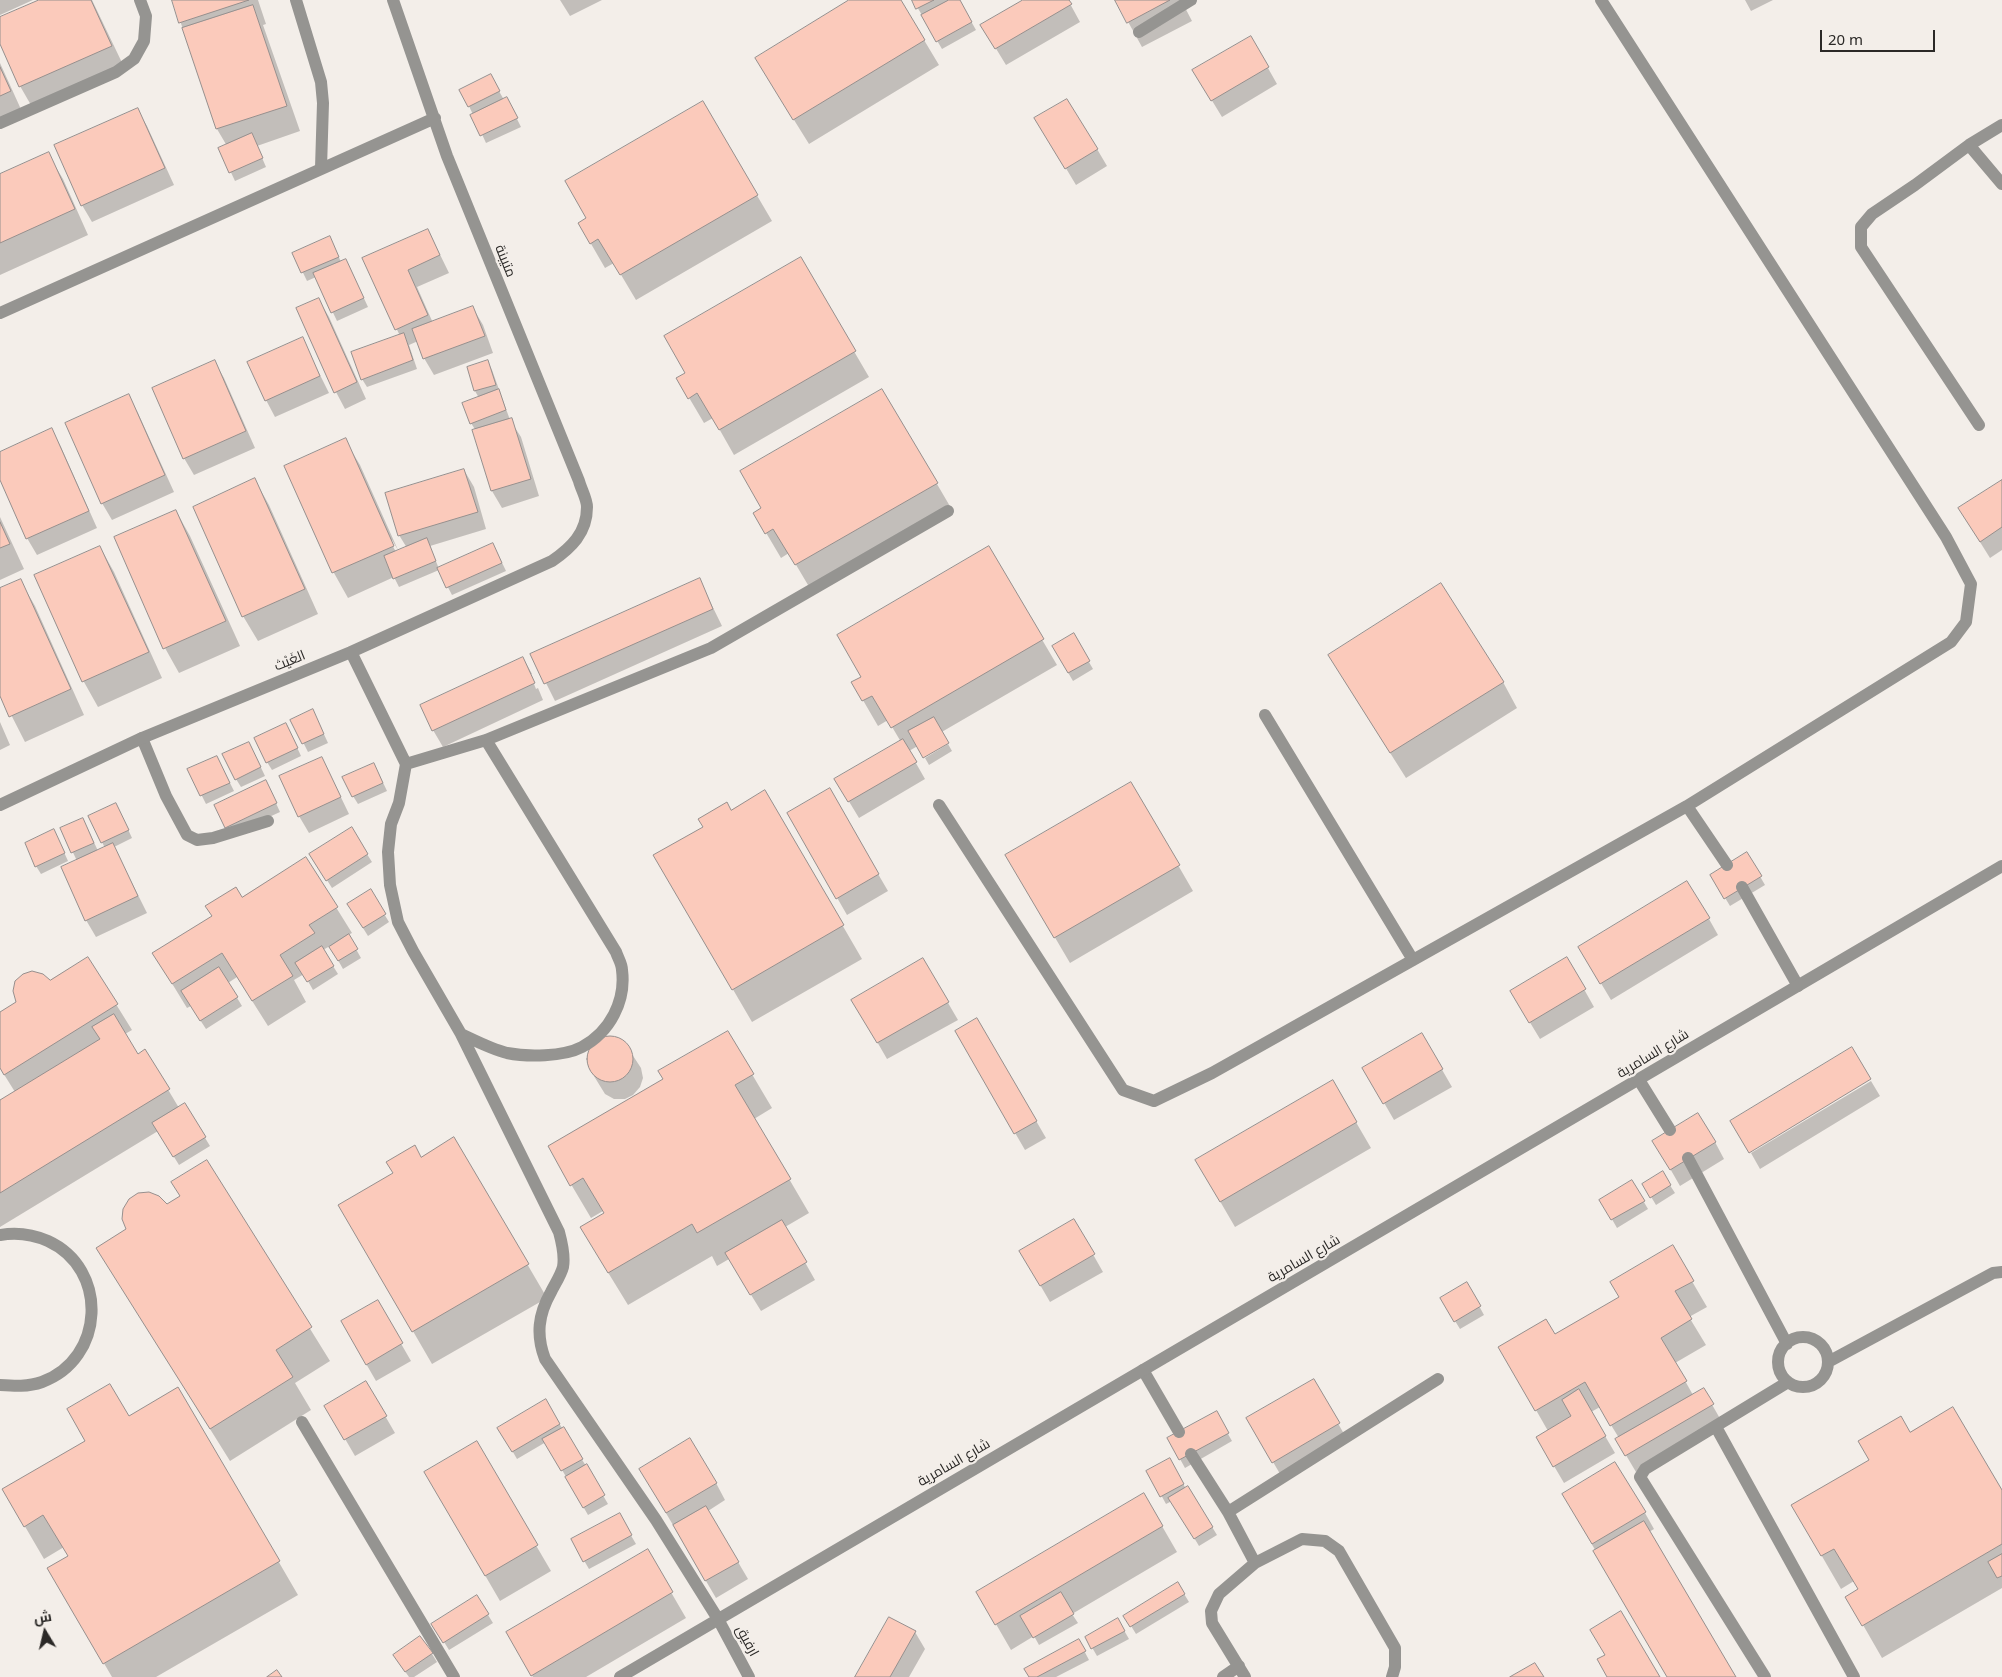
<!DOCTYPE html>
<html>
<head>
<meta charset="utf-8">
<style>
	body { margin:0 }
	#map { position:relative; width:2002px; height:1677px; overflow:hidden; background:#f3eee9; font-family:"Noto Sans",Cairo,sans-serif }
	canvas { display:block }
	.north { position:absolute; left:20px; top:1607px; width:50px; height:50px; -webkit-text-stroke:4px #f3eee9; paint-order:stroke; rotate:351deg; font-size:14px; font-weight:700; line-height:20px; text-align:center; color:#2b2927 }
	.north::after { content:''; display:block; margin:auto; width:18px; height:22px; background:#2b2927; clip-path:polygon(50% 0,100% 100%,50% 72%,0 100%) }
	.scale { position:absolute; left:1820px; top:30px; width:115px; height:22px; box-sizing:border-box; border:2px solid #2b2927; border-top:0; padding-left:6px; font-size:15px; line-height:18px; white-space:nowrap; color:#2b2927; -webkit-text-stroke:4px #f3eee9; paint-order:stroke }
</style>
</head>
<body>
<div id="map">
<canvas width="2002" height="1677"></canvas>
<div class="north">ش</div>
<div class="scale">20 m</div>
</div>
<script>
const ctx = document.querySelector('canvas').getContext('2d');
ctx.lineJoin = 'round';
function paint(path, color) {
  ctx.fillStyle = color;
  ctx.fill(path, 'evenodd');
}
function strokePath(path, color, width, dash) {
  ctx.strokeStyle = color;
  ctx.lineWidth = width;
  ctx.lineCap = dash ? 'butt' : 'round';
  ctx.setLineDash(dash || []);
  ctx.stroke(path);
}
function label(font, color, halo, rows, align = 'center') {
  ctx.font = font + ' "Noto Sans",Cairo,sans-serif';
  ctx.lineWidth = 4.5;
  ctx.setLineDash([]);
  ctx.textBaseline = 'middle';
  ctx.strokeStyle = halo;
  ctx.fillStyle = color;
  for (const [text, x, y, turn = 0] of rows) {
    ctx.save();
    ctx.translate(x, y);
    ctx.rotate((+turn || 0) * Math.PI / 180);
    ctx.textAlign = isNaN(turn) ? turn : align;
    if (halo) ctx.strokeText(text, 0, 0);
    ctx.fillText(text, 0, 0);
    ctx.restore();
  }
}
const shadow = new Path2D(`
	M0,0H33L0,15Z
	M42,0H92L126,71L35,112L20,86L0,41V19Z
	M173,0H258L266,24L263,25L300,131L257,146L266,167L235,181L220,149L227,146L217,129Z
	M560,0H602L570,16Z
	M851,0H900L939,65L809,144L771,83Z
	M913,0H959L976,30L942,49Z
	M1026,0H1068L1080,22L1006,65L992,42Z
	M1116,0H1181L1192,21L1142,47Z
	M1745,0H1773L1751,11Z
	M1251,38L1277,84L1222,117L1194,71Z
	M0,63L24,116L0,127Z
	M495,84L504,100L511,107L521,127L486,143L469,106Z
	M702,102L772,221L636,300L614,263L605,268L579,223L588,219Z
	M137,109L147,126L174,185L92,222L82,205Z
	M1046,135L1097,149L1107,166L1076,185Z
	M48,154L63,179L88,235L0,275V175Z
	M428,230L449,273L417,287L433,323L473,308L483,325L493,353L434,375L424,358L418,341L409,345L417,369L367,387L362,379L400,336L364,259Z
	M334,246L341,262L350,268L368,307L337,321L316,277L307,281L294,254Z
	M800,259L869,377L734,455L713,418L704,423L678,379L687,373Z
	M319,300L329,317L366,399L345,409L336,392L298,309Z
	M302,339L329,393L275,417L266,400Z
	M214,361L224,378L255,448L194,475L184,458Z
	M488,362L492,370L510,420L521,437L539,496L502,508L492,491L474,431H476L471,423L479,398L475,391L468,368Z
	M882,390L951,508L811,590L789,553L781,558L755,514L763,508Z
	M129,396L138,413L174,492L112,520L102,503L67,424Z
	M52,430L61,447L97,528L37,555L27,538L0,477V453Z
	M345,440L360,465L398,550L392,540L390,541L396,552L407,548L399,535L464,470L474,487L486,529L430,546L439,569L493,544L506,571L452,595L439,570L399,587L394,577L348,598L334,573L285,467Z
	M255,480L269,505L318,614L258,641L243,616Z
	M2002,482V550L1990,558L1970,526Z
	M176,511L190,536L240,646L179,673L165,648Z
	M0,517L24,569L0,580Z
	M100,547L114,572L162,678L98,707L84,682L36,576Z
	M988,548L1057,665L909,751L925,779L859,818L836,780L901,742L888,720L878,726L853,683L863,677Z
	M699,579L722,626L555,701L532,655Z
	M20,580L35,606L84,715L25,742L0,693V589Z
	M1073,635L1093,669L1073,681L1053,647Z
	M523,658L532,674H530L536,689L538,688L543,700L443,747L433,730Z
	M1344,680L1503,682L1517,708L1406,778Z
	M317,719L328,743L308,752L292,720Z
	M0,722L10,745L0,750Z
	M290,732L301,756L272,770L267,762Z
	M948,744L952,751L929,765L925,758Z
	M253,751L265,776L241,787L236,779Z
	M217,757L234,791L206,804L189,770Z
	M322,758L349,814L309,833L299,816Z
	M378,772L387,791L358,804L353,796Z
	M1131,784L1193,891L1070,963L1007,856Z
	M270,790L280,812L230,835L226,827Z
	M829,790L888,891L847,915L789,814Z
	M765,792L862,959L752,1022L655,856Z
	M120,812L132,838L114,847L147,913L96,937L86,920L77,861L62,829L87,827L98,851L105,848L102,842Z
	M351,829L372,862L332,888L311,855Z
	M58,839L68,861L41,874L36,866Z
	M1747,854L1765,885L1730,906L1712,876Z
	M306,859L352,933L348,935L361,958L343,969L330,946L323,950L338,974L313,990L304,974L294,980L306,1002L268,1026L237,977L228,983L242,1006L206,1029L191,1006L187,1008L154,954Z
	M370,891L389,922L368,936L353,912Z
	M1709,919L1718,935L1611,1000L1580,948Z
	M88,959L132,1030L125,1034L138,1055L145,1051L179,1108L185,1105L210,1146L179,1165L158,1131L0,1227V1101L15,1092L0,1068V1014Z
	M1567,959L1594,1007L1540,1039L1511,991Z
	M923,960L958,1020L887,1059L853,1000Z
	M977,1019L1046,1138L1025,1150L956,1031Z
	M727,1032L772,1108L754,1119L809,1213L785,1227L815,1280L761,1311L729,1259L717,1266L712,1256L628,1305L601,1261L605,1214L603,1211L591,1218L549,1147L664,1080Z
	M1422,1035L1452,1087L1394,1120L1364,1068Z
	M605,1037H616L624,1042L641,1068L643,1078L640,1087L633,1095L625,1099H614L605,1094L589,1068L587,1058L590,1048Z
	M1332,1081L1371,1148L1235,1227L1196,1160Z
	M1871,1081L1880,1096L1760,1169L1751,1153Z
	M454,1139L547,1298L432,1364L340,1205Z
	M1715,1142L1724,1159L1680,1186L1664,1158Z
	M206,1161L330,1361L295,1383L311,1410L230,1461L97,1248L181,1196Z
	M1662,1173L1675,1193L1656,1205L1644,1185Z
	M1632,1182L1648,1209L1617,1228L1601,1200Z
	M1074,1221L1103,1272L1050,1302L1021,1252Z
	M1672,1247L1707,1307L1689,1317L1706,1345L1675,1363L1693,1395L1703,1389L1722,1422L1636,1472L1617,1440L1619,1438L1600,1407L1591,1412L1615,1453L1564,1483L1537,1437L1548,1431L1500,1347L1554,1336L1620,1298Z
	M1467,1284L1484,1315L1460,1329L1441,1298Z
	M377,1302L411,1361L376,1381L342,1322Z
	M1314,1381L1348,1441L1283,1479L1248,1419Z
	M366,1383L395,1433L355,1456L326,1406Z
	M178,1389L298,1595L156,1677H112L49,1569L69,1556L64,1547L44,1559L23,1523L128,1417Z
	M545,1401L586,1466L608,1504L588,1515L546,1442L517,1459L499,1428Z
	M1216,1413L1232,1441L1185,1468L1169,1439Z
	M1910,1434L2002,1492V1588L1882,1658L1847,1597L1859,1589L1854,1581L1841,1589L1812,1539L1871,1460Z
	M476,1443L551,1571L500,1601L425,1472Z
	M1170,1460L1186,1489L1188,1488L1217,1535L1199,1546L1172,1501L1166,1504L1148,1471Z
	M716,1483L725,1500L708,1511L748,1579L716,1598L650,1486Z
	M1563,1494L1645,1513L1654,1529L1649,1532L1735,1677H1668Z
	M1144,1495L1177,1552L1072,1614L1078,1623L1039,1645L1034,1636L1011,1650L978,1593Z
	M619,1515L636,1544L589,1569L572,1540Z
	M647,1551L686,1618L586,1677H533L508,1632Z
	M1178,1584L1189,1602L1136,1634L1125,1616Z
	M477,1597L493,1623L449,1650L433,1624Z
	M1118,1620L1129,1639L1097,1656L1086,1637Z
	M915,1632L925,1649L909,1677H857Z
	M1079,1641L1089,1660L1056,1677H1030Z
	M432,1654L437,1662L414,1677H409L399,1663Z`);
const building = new Path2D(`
	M39,0H91L112,46L19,87L0,44V17Z
	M172,0H249L179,23Z
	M849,0H901L925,40L793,120L755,58Z
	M912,0H934L916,9Z
	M949,0H960L972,22L936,42L921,15Z
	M1023,0H1069L1072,4L995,49L980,25Z
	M1115,0H1170L1127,23Z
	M253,5L287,106L216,129L182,28Z
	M1251,36L1269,67L1211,101L1192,70Z
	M0,67L11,91L0,96Z
	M491,74L500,91L468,107L459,90Z
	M507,97L518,118L480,136L470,115Z
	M1067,99L1098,149L1065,169L1034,118Z
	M703,101L758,195L620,275L598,239L590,244L578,223L586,218L565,181Z
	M138,108L165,168L81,206L54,145Z
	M252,133L263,158L229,173L218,148Z
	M49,152L75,209L0,243V174Z
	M428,229L440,255L408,270L428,315L395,330L362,258Z
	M330,236L339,257L301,273L292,253Z
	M801,257L856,351L719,430L697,393L688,399L676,378L685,373L664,336Z
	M346,259L364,298L331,313L313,273Z
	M319,298L357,382L334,393L296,308Z
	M473,306L485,336L423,359L412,329Z
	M404,333L413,360L361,380L351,352Z
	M303,337L320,376L265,401L247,362Z
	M215,360L246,431L183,459L152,388Z
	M488,360L496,385L474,391L467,367Z
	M499,389L506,410L470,424L462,403Z
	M882,389L938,483L795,565L773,529L765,534L753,513L761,508L740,471Z
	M129,394L165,475L101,504L65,423Z
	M512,418L531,479L491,491L472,430Z
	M52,428L89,511L26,539L0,480V452Z
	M346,438L394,546L332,573L284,466Z
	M464,469L478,512L398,536L385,493Z
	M255,478L305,589L242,617L193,507Z
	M2002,480V527L1980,542L1958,508Z
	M176,510L226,621L163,649L114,537Z
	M0,522L10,544L0,548Z
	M427,538L436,561L393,579L384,556Z
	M493,543L502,563L446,588L437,568Z
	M100,546L149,652L82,682L34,575Z
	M989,546L1044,639L891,728L872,696L862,701L851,682L861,677L837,635Z
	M700,578L713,609L544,684L530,654Z
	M21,579L71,689L9,717L0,696V588Z
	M1441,583L1504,682L1390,753L1328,655Z
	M1074,633L1090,661L1068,673L1052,646Z
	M523,657L535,683L432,731L420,705Z
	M313,709L324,734L302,744L290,720Z
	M934,717L949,743L923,758L908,731Z
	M286,723L298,748L266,763L254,738Z
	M903,739L917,762L848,802L834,779Z
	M249,742L261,767L235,780L222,754Z
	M217,756L230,783L200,796L187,769Z
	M322,757L341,797L298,817L279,776Z
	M374,763L383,783L352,797L342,777Z
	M266,780L277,803L225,828L214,805Z
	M1131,782L1180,865L1054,938L1005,855Z
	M830,788L879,874L836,899L787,813Z
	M765,790L844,925L732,990L653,855L703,827L698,819L727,802L731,810Z
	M116,803L129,830L101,843L88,816Z
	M83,818L94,843L71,853L60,828Z
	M352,827L368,854L326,881L309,854Z
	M54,829L65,853L35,867L25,843Z
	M113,843L138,896L85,921L61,867Z
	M1747,852L1762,876L1724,899L1710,875Z
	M306,857L338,907L309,925L315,933L280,955L293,976L252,1001L222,953L172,984L152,953L212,916L205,906L236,887L242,897Z
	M1687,881L1710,918L1600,984L1578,947Z
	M371,889L386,914L363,928L347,904Z
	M349,934L358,949L338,961L329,947Z
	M322,946L334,966L307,982L295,963Z
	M88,957L118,1004L4,1075L0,1068V1012L16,1002L13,991L15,981L23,974L32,971L43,974L50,980Z
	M1567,957L1586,989L1529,1023L1510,991Z
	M923,958L949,1002L877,1043L851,1000Z
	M219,967L238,997L200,1021L181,991Z
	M114,1014L138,1054L145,1049L170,1089L0,1193V1100L100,1039L92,1027Z
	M977,1018L1037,1121L1014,1134L955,1031Z
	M728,1031L754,1074L735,1085L791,1179L697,1233L692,1224L608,1273L580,1227L604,1213L583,1178L570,1186L548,1146L663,1079L658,1071Z
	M1422,1033L1443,1069L1383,1104L1362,1068Z
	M587 1059a23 23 0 1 1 46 0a23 23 0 1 1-46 0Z
	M1852,1047L1871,1079L1749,1153L1730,1121Z
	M1333,1080L1357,1122L1220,1202L1195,1160Z
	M185,1103L206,1137L173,1157L152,1123Z
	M1698,1113L1716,1142L1670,1170L1652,1141Z
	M454,1137L529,1264L412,1332L338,1205L393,1173L386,1162L415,1145L421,1157Z
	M207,1160L312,1327L276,1350L293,1377L210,1429L96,1248L126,1229L122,1219L123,1209L129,1199L138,1193L149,1192L159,1196L167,1204L180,1196L171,1182Z
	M1663,1171L1671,1185L1650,1198L1642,1184Z
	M1632,1180L1645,1201L1611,1220L1599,1200Z
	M1074,1219L1095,1254L1040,1286L1019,1251Z
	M782,1220L807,1262L750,1295L725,1253Z
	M1673,1245L1694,1281L1675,1291L1692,1319L1661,1338L1687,1381L1610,1426L1585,1382L1535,1411L1498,1347L1546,1319L1555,1334L1619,1297L1610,1282Z
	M1467,1282L1481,1306L1454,1322L1440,1298Z
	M378,1300L403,1343L366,1365L341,1321Z
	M1314,1379L1340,1423L1272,1463L1246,1418Z
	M366,1381L387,1416L344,1440L324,1406Z
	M110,1384L129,1416L178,1387L280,1561L103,1664L47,1568L68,1556L43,1515L24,1527L2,1489L85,1441L67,1409Z
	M1704,1388L1714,1404L1625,1456L1615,1439Z
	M1579,1389L1606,1436L1553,1467L1536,1437L1571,1416L1562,1400Z
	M546,1399L560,1424L512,1452L497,1428Z
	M1953,1407L2002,1490V1544L1862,1626L1845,1597L1858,1589L1834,1549L1821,1556L1791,1505L1869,1460L1858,1441L1901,1416L1910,1432Z
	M1217,1411L1229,1433L1179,1460L1167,1438Z
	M564,1427L583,1459L561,1471L542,1439Z
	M690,1438L717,1483L666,1513L639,1469Z
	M477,1441L538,1545L485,1576L424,1472Z
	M1170,1458L1184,1484L1160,1497L1146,1471Z
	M1615,1462L1646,1512L1592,1544L1562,1494Z
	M587,1464L605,1495L583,1508L565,1477Z
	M1188,1486L1213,1527L1194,1539L1168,1498Z
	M1144,1493L1163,1526L995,1625L976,1592Z
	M706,1506L739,1562L705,1581L673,1525Z
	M620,1513L632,1535L583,1562L571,1539Z
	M1644,1521L1736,1677H1667L1593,1551Z
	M648,1549L673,1592L531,1676L506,1632Z
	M2002,1554V1576L1997,1578L1988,1562Z
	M1178,1582L1185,1594L1130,1627L1123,1616Z
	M1061,1592L1074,1614L1033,1638L1020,1616Z
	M477,1595L489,1614L443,1643L431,1624Z
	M1621,1611L1660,1677H1607L1597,1659L1605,1655L1590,1630Z
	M889,1617L916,1631L890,1677H855Z
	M1118,1618L1125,1631L1091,1649L1085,1637Z
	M420,1636L433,1653L405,1672L393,1655Z
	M1079,1639L1086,1651L1037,1677H1029L1024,1669Z
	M1535,1663L1544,1677H1510Z
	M277,1670L282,1677H267Z`);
const service = new Path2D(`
	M1601,0L1946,537L1971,584L1966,622L1951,642L1687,806L1727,865
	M1139,32L1191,0
	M1969,145L2002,184
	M1979,425L1861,247V227L1872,214L1915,185L1969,145L2002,125
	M1265,715L1413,960
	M142,738L166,796L187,835L197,840L213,838L268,821
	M939,805L1123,1090L1154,1101L1212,1073L1687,806
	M1742,887L1798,986
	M1639,1080L1670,1130
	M1688,1158L1787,1344
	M0,1235C17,1232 32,1234 48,1241C109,1269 105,1359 42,1382C28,1387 14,1386 0,1385
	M1778 1362a25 25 0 1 1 50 0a25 25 0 1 1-50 0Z
	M1828,1362L1993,1273L2002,1272
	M1143,1370L1179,1432
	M302,1422L454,1677
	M1716,1427L1854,1677
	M1191,1454L1228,1512L1255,1563
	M1228,1512L1438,1379
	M1223,1677L1239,1666
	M1245,1677L1212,1623L1211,1611L1219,1594L1255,1563L1302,1539L1325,1541L1339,1551L1395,1648V1667L1392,1677
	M1765,1677L1640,1477L1645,1469L1788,1382`);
const minor = new Path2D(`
	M296,0L321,82L323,103L321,168
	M0,123L116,72L134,59L144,41L146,16L140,0
	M0,313L435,118
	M351,652L406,764L399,803L391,824L388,852L390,885L398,922L413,951L461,1034L559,1232C562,1243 565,1256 563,1267C561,1275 555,1284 551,1292C538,1315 536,1335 545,1359L656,1520L718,1619L749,1677
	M406,764L486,740L711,648L948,511
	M0,805L142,738L351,652L552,561C571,548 587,533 587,507C587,499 581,489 579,481L447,156L393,0
	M461,1034C476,1041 491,1049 507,1053C527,1057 563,1057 582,1047C610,1032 626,1001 622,970C622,964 618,958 616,952L486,740
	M620,1677L2002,866`);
const streetNames = [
	["متيبنة",505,261,68],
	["الغَيْث",290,661,-22],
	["شارع السامرية",1653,1054,-31],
	["شارع السامرية",1304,1259,-30],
	["شارع السامرية",954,1463,-30],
	["ارفيق",747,1641,62]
];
paint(shadow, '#0003');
paint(building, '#fbcabb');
strokePath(building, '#968f8d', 1);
strokePath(service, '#959491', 12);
strokePath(minor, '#959491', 12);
label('14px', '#2b2927', '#f3eee9', streetNames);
</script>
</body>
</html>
